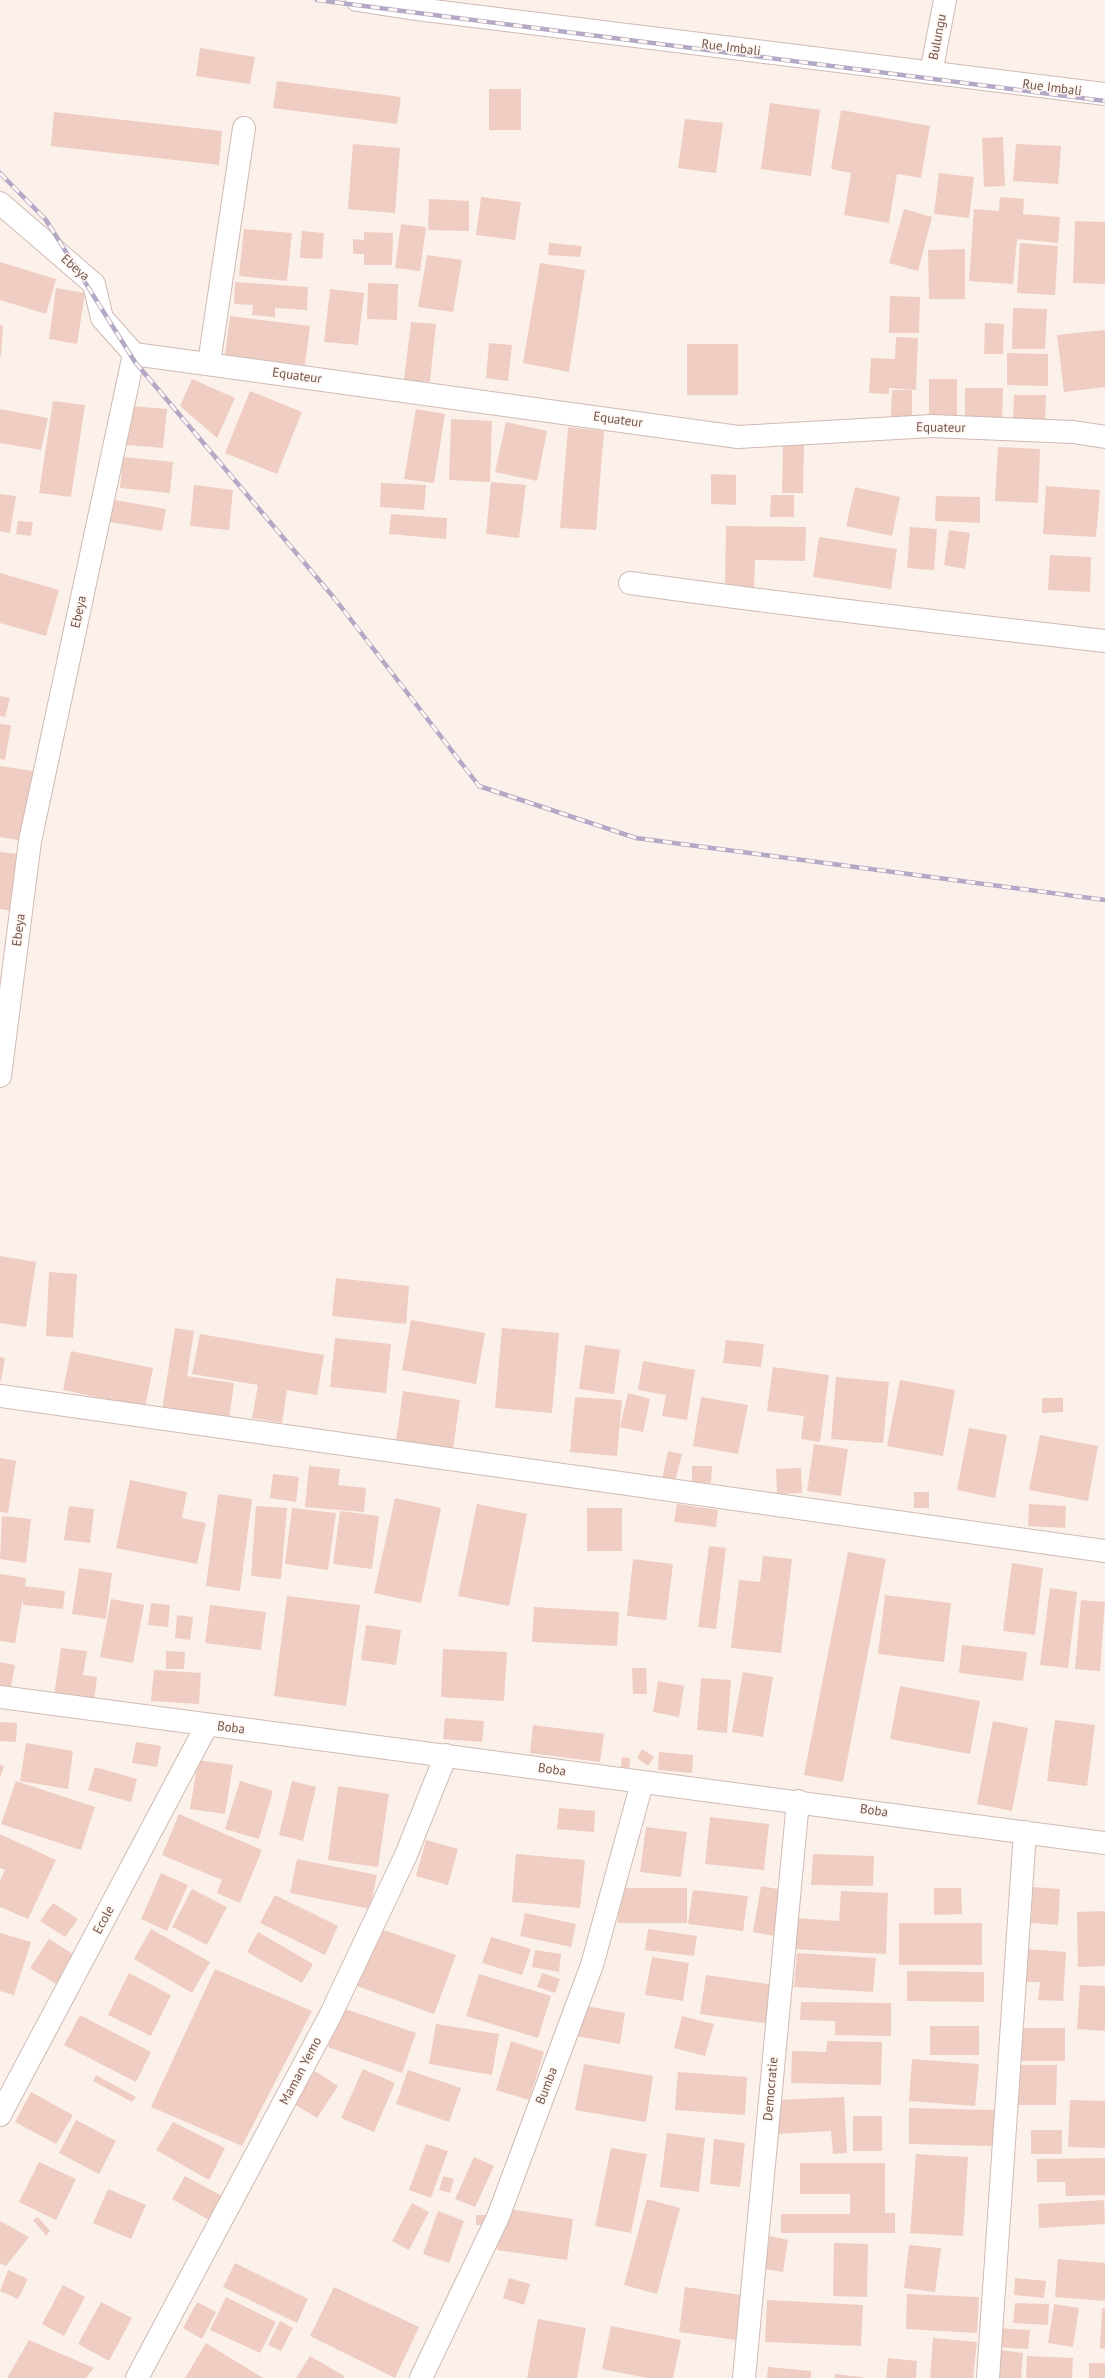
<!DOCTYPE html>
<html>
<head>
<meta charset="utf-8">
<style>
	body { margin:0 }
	canvas { display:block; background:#fbf1ea }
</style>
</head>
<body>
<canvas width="1105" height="2378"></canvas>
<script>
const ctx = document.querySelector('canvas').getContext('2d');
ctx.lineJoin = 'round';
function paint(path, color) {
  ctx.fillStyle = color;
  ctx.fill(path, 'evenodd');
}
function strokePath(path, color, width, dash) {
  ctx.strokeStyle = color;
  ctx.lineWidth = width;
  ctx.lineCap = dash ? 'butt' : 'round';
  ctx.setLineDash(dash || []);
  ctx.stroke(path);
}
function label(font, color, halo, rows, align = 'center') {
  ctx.font = font + ' "PT Sans",sans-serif';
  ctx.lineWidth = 3;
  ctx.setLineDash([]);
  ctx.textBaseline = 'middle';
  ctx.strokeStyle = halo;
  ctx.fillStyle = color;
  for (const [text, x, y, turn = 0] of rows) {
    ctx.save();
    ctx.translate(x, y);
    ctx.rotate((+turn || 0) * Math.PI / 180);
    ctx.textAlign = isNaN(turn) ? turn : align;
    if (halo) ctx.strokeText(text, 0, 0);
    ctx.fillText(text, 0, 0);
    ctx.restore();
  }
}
const building = new Path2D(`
	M200,48L255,57L250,84L196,76Z
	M277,81L401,97L397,124L273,108Z
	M489,89H521V130H489Z
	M770,103L820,110L811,176L761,169Z
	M841,110L930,126L921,178L897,174L889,223L844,215L851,173L831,169Z
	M54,112L222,131L219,165L51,146Z
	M685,119L723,123L716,173L678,168Z
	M1003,137L1005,186L984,187L982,138Z
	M353,144L400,148L395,213L348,209Z
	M1016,144L1061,146L1058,184L1013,181Z
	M939,173L974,177L969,218L934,214Z
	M481,197L521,202L515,240L476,235Z
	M1000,197L1024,199L1023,214L1060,217L1058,243L1017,239L1013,284L969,281L974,209L999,211Z
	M429,199L469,201V231L428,230Z
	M904,209L932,217L918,271L889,263Z
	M1075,221L1105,222V284L1073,283Z
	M401,224L426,227L420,271L395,268Z
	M244,229L292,233L287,281L239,276Z
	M302,231L324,233L322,259L300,258Z
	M364,232L393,233L392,265H364V254H353V239L364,240Z
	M549,243L582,246L580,257L548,255Z
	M1020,243L1058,246L1055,295L1017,293Z
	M965,249V299H929L928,250Z
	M427,255L462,260L453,312L418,307Z
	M0,262L56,279L46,314L0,300Z
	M540,263L585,270L569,372L523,363Z
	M235,282L308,287L307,310L275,308V317L252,315L253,305L234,304Z
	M368,283L398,284L397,320L367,319Z
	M56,288L85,293L77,344L49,339Z
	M330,289L364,293L358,345L324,342Z
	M890,296L920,297L919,333H889Z
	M1013,308L1047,309L1045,349H1012Z
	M230,316L310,326L305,365L225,355Z
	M411,322L436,324L430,382L404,380Z
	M985,323L1004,324L1003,354H984Z
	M0,325L3,326L1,356H0Z
	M1105,330V387L1064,392L1057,335Z
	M896,337L918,338L916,390L889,388V394L869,393L871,358L895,359Z
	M489,343L512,345L508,381L486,378Z
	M687,344H738V395H687Z
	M1007,353L1048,354V386L1007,385Z
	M192,379L235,398L217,438L180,406Z
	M929,379H957V421H929Z
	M965,388H1003L1002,422H965Z
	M892,390H912V416H891Z
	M250,391L302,412L277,474L225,453Z
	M1014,395H1046L1045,424H1013Z
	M53,401L85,405L71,497L39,493Z
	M119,405L167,409L163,448L116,444Z
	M0,409L48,418L41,450L0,443Z
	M416,409L445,414L434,483L404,479Z
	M451,419L492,421L490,482L449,480Z
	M506,422L547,431L537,481L495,472Z
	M568,427L604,431L596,530L560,528Z
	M783,445H804L803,493H782Z
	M998,447L1040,449L1038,503L995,501Z
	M123,457L173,462L170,493L120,488Z
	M711,474L736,475V505L711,504Z
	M491,482L526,485L519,538L486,534Z
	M381,483L426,485L424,510L380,507Z
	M194,485L233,490L229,530L190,526Z
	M1046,486L1100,490L1096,537L1043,534Z
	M855,487L900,497L892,536L846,526Z
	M0,494L16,496L10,533L0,531Z
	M771,495H794V517H770Z
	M936,496L980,497V523L935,521Z
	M109,499L166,509L162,531L105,521Z
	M391,514L447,518L446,539L389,534Z
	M18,521L33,522L31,536L16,534Z
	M726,526L806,527L805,561L755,560L754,588L725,587Z
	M910,527L937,529L934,570L907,568Z
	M949,530L970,533L965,569L944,565Z
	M819,537L897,549L891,589L813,577Z
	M1050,555L1091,557L1090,592L1048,590Z
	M0,573L59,590L46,636L0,623Z
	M0,696L10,698L5,717L0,716Z
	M0,724L11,725L5,760L0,759Z
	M0,766L33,771L23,841L0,837Z
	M0,852L20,854L13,911L0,909Z
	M0,1256L36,1262L26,1327L0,1323Z
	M49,1272L77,1274L73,1338L46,1336Z
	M336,1278L409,1286L406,1324L332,1316Z
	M411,1320L485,1333L476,1384L402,1370Z
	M175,1328L194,1331L187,1376L234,1383L229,1420L162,1410Z
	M502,1328L559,1333L552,1413L495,1408Z
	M200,1334L324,1355L317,1395L287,1390L282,1423L252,1418L258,1385L192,1374Z
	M335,1338L391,1344L386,1393L330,1387Z
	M726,1340L764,1344L761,1367L723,1363Z
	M585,1345L620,1350L614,1394L579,1389Z
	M71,1351L153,1368L145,1407L63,1390Z
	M0,1357L5,1358L1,1381H0Z
	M643,1361L695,1370L687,1420L662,1416L666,1395L638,1390Z
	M773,1367L829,1375L820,1442L801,1439L804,1416L767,1411Z
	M836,1377L889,1382L883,1443L831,1439Z
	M900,1380L955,1390L943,1456L887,1446Z
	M403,1391L460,1400L453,1449L396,1441Z
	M628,1393L650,1399L643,1432L620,1427Z
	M575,1397L622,1400L617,1456L570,1452Z
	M701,1397L748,1405L738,1454L693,1446Z
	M1042,1398H1063V1412L1042,1413Z
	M969,1428L1007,1435L995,1498L957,1490Z
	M1040,1435L1098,1446L1088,1501L1029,1490Z
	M814,1444L848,1449L841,1496L807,1491Z
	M668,1451L682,1454L675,1482L662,1479Z
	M0,1458L16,1461L8,1513L0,1512Z
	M309,1466L340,1469L338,1485L366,1488L364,1512L305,1507Z
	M692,1466H712L711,1483L692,1482Z
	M801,1468L802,1493L777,1494L776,1469Z
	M273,1474L299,1477L296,1502L270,1498Z
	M130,1480L187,1492L182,1518L206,1523L197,1564L116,1548Z
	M914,1492H929V1508H914Z
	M218,1494L252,1499L240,1591L206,1586Z
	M395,1498L441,1508L421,1603L374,1593Z
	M477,1504L527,1514L509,1606L458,1596Z
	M677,1504L718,1510L716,1527L674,1522Z
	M1029,1504L1066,1506L1065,1528L1028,1526Z
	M69,1506L94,1509L90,1543L64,1540Z
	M256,1506L287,1508L281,1579L251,1576Z
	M292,1508L336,1513L328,1570L285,1564Z
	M587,1508H622V1551H587Z
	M340,1511L379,1516L372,1569L333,1564Z
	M2,1516L31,1519L26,1563L0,1559Z
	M709,1546L726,1548L716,1629L698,1627Z
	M848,1552L886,1559L843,1782L804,1775Z
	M763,1556L792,1559L781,1653L731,1648L739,1580L760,1582Z
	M633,1559L673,1564L666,1620L627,1616Z
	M1012,1563L1043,1568L1035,1635L1003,1631Z
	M79,1568L112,1573L106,1619L72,1614Z
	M0,1574L26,1578L25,1586L65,1591L63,1609L23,1605V1597L15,1643L0,1641Z
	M1050,1588L1077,1592L1068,1668L1040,1665Z
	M885,1595L951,1603L944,1662L878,1654Z
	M287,1596L360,1605L346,1706L274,1696Z
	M111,1599L144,1605L133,1663L100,1657Z
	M1081,1600L1105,1602L1100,1671L1075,1669Z
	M151,1603L170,1605L168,1627L148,1625Z
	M210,1605L266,1612L261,1650L205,1643Z
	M534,1607L619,1612L617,1646L532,1642Z
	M177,1615L193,1617L190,1640L175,1638Z
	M366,1625L401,1630L396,1665L361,1660Z
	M962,1645L1027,1652L1023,1681L959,1673Z
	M61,1648L87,1651L83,1675L97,1677L94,1701L54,1696Z
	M443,1649L507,1652L504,1701L441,1697Z
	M166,1651L185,1652L184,1669H166Z
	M0,1662L15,1665L11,1687L0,1685Z
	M632,1668H646L647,1694H633Z
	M154,1670L201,1673L199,1704L151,1701Z
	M743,1672L773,1677L763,1737L732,1732Z
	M701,1678L731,1680L727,1733L697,1730Z
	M658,1681L684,1686L679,1717L653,1712Z
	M900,1686L980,1701L970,1754L890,1739Z
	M445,1718L484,1721L482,1742L443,1739Z
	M1055,1720L1095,1725L1087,1786L1047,1781Z
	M993,1721L1028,1728L1012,1811L977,1804Z
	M0,1722L17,1723L16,1742L0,1741Z
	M533,1725L604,1734L600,1762L530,1753Z
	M136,1742L161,1746L157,1767L132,1763Z
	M26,1743L73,1751L68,1789L20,1781Z
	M642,1749L654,1757L648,1766L637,1758Z
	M659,1752L693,1755L692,1773L658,1770Z
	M622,1757L630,1758L629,1773H620Z
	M198,1760L233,1765L225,1814L190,1809Z
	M0,1765L4,1766L0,1778Z
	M95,1767L137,1779L131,1802L88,1790Z
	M16,1781L95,1807L81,1850L1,1824Z
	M240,1781L273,1791L259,1839L225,1829Z
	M292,1781L316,1787L303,1841L279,1835Z
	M338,1786L389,1794L378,1867L328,1860Z
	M559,1808L595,1811L594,1832L557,1829Z
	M179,1814L262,1850L240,1903L217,1893L222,1880L162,1855Z
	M710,1817L769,1824L764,1870L705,1864Z
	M646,1827L687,1832L681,1877L640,1872Z
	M0,1834L56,1860L28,1919L0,1907V1881L5,1870L0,1868Z
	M426,1840L458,1849L448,1885L416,1876Z
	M516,1854L585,1860L580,1908L512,1902Z
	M813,1854L874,1856L873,1886L811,1885Z
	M297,1859L377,1875L370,1909L290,1893Z
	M161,1873L188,1885L167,1931L141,1919Z
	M761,1886L783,1890L774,1936L753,1932Z
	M1033,1887L1060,1889L1058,1925L1031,1923Z
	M618,1888H687V1923H618Z
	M934,1888H961L962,1914L934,1915Z
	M192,1889L227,1907L207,1945L172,1927Z
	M693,1890L748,1896L743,1931L688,1924Z
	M841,1891L888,1893L886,1954L793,1949L794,1918L839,1921Z
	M275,1895L338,1926L325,1955L260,1923Z
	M53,1903L78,1919L65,1937L40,1921Z
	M1105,1911V1966L1078,1967L1077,1912Z
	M525,1913L576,1924L571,1947L520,1936Z
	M899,1923H982V1965H899Z
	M375,1927L456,1955L434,2014L354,1985Z
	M151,1929L210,1962L192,1993L134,1959Z
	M648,1929L697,1936L694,1956L645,1950Z
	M258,1932L313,1964L302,1983L247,1952Z
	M0,1933L31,1942L14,1995L0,1991Z
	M491,1937L531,1949L522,1975L482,1963Z
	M49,1939L79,1958L61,1987L30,1968Z
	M1027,1949L1066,1952L1063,2001L1038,2000L1040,1982H1025Z
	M535,1950L561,1954L559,1972L532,1967Z
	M797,1953L876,1958L873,1992L794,1987Z
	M652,1957L689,1963L683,2001L645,1995Z
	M215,1969L312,2011L242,2146L151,2107Z
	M907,1971L984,1972V2002L907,2001Z
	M129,1973L171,1995L151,2036L108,2015Z
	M542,1973L560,1979L555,1993L537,1987Z
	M479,1974L551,1996L538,2038L466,2016Z
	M706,1975L775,1985L770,2024L700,2014Z
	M1080,1985L1105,1986V2031L1077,2029Z
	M801,2002L891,2003V2036L835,2035V2021L800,2020Z
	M580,2005L625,2013L620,2044L575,2036Z
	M342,2008L416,2033L402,2073L328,2047Z
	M80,2015L151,2052L136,2082L64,2045Z
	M682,2016L714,2024L705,2056L674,2048Z
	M436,2024L499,2034L492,2075L429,2064Z
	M930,2026H979V2055H930Z
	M1018,2028H1065V2061H1018Z
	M511,2041L544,2052L529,2100L496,2090Z
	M827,2041L882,2042L881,2085L791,2083L792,2051L826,2052Z
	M912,2059L979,2064L975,2106L909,2101Z
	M584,2064L653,2076L646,2122L575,2110Z
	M1015,2065H1057L1056,2105H1015Z
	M363,2069L395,2083L374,2132L341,2118Z
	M408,2070L461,2088L449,2122L396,2104Z
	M315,2071L338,2086L317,2118L294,2104Z
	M678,2072L747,2077L745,2115L675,2110Z
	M96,2075L136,2097L132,2102L93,2081Z
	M31,2092L73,2115L56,2144L15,2122Z
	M844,2097L847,2153L833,2154L831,2131L776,2134L775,2100Z
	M1070,2100L1105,2101V2148L1068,2147Z
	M909,2108L994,2110L993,2146L909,2144Z
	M853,2116H882V2151H853Z
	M76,2120L116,2141L99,2174L59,2153Z
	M173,2122L225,2148L209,2180L156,2150Z
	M1031,2130H1062V2154H1031Z
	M667,2133L705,2138L699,2192L660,2187Z
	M714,2139L745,2143L740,2187L710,2184Z
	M426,2144L448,2151L431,2198L409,2190Z
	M611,2148L647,2154L631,2233L595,2226Z
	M916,2154L968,2157L963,2236L910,2233Z
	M474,2157L494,2166L475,2207L455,2199Z
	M1105,2158V2195L1066,2196L1065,2182H1037V2159Z
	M39,2162L76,2179L56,2220L19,2202Z
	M800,2163H885V2213H895V2233H781V2214H850V2194H800Z
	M185,2176L222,2196L209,2220L172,2199Z
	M443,2176L454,2179L450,2193L439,2190Z
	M108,2189L146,2205L131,2239L93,2223Z
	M647,2199L680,2208L657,2294L624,2285Z
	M1104,2200L1105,2224L1039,2228L1038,2204Z
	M412,2203L429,2212L409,2250L392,2241Z
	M503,2208L573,2219L567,2260L497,2250Z
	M438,2211L464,2221L449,2263L423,2254Z
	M476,2215H486V2225H476Z
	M38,2217L50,2231L46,2236L33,2220Z
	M0,2221L29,2237L6,2266L0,2263Z
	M770,2236L788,2240L783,2272L765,2269Z
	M834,2243L868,2244L867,2297L833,2296Z
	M909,2245L941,2248L935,2292L904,2288Z
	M1058,2259L1105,2263V2301L1055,2297Z
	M235,2263L308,2299L297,2323L223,2287Z
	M8,2270L28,2279L18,2299L0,2291Z
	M509,2278L530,2284L524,2305L503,2298Z
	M1015,2278L1046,2281L1044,2298L1014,2295Z
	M63,2285L85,2297L64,2336L42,2324Z
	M334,2287L419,2327L395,2378L310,2336Z
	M685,2287L742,2295L736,2340L679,2332Z
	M907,2294L979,2297L977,2333L906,2329Z
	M226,2297L276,2322L260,2353L210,2330Z
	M767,2300L863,2305L861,2346L765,2342Z
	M101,2302L132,2318L109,2361L78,2344Z
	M197,2302L216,2312L202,2339L183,2328Z
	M1015,2303L1049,2304L1048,2325L1013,2323Z
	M1054,2304L1079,2308L1073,2347L1048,2343Z
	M1102,2308H1105V2349L1100,2348Z
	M538,2319L586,2328L577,2378H527Z
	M280,2321L293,2328L281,2351L268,2345Z
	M611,2326L681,2340L673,2378H647L602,2369Z
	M996,2328L1030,2330L1028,2349L995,2347Z
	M933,2338L977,2342L973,2378H930Z
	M29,2340L94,2368L86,2378H7Z
	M206,2343L263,2378H185Z
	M999,2350L1023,2353L1021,2378H996Z
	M310,2356L344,2376L343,2378H296Z
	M1027,2356L1073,2358L1072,2378H1026Z
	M888,2358L917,2361L916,2378H886Z
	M1089,2363H1105V2378H1089Z
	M768,2367L811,2371V2378H767Z
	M835,2374L862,2377V2378H835Z`);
const street = new Path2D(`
	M357,0L409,8L1105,94
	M931,73L945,0
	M0,203L94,284L102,318L134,354L30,841L0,1076
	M134,354L738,437L932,426L1073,432L1105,437
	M209,363L244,128
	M630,583C788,605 946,623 1105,641
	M0,1396L1105,1551
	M0,1697L1105,1843
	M0,2115L207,1725
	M137,2378L330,2016L406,1855L446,1755
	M421,2378L498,2217L592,1965L642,1783
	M744,2378L798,1801
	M988,2378L1025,1832`);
const rail = new Path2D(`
	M317,0L1105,101
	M0,173L46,220L135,362L335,599L479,786L636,838L1105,900`);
const streetNames = [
	["Bulungu",938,37,-79],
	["Rue Imbali",731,48,7],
	["Rue Imbali",1052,88,7],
	["Ebeya",75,268,41],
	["Equateur",297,376,8],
	["Equateur",618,420,8],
	["Equateur",941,428,1],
	["Ebeya",79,612,-78],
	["Ebeya",19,930,-83],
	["Boba",231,1728,7],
	["Boba",552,1770,8],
	["Boba",874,1811,8],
	["Ecole",104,1920,-62],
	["Maman Yemo",301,2071,-62],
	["Bumba",547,2086,-69],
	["Democratie",771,2089,-85]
];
paint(building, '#efcdc3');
strokePath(street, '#cfbab3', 24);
strokePath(street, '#fff', 22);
strokePath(rail, '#b3a8c5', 4.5);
strokePath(rail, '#fef6f0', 3, [9]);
label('13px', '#74564f', '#fef6f0', streetNames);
</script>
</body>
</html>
